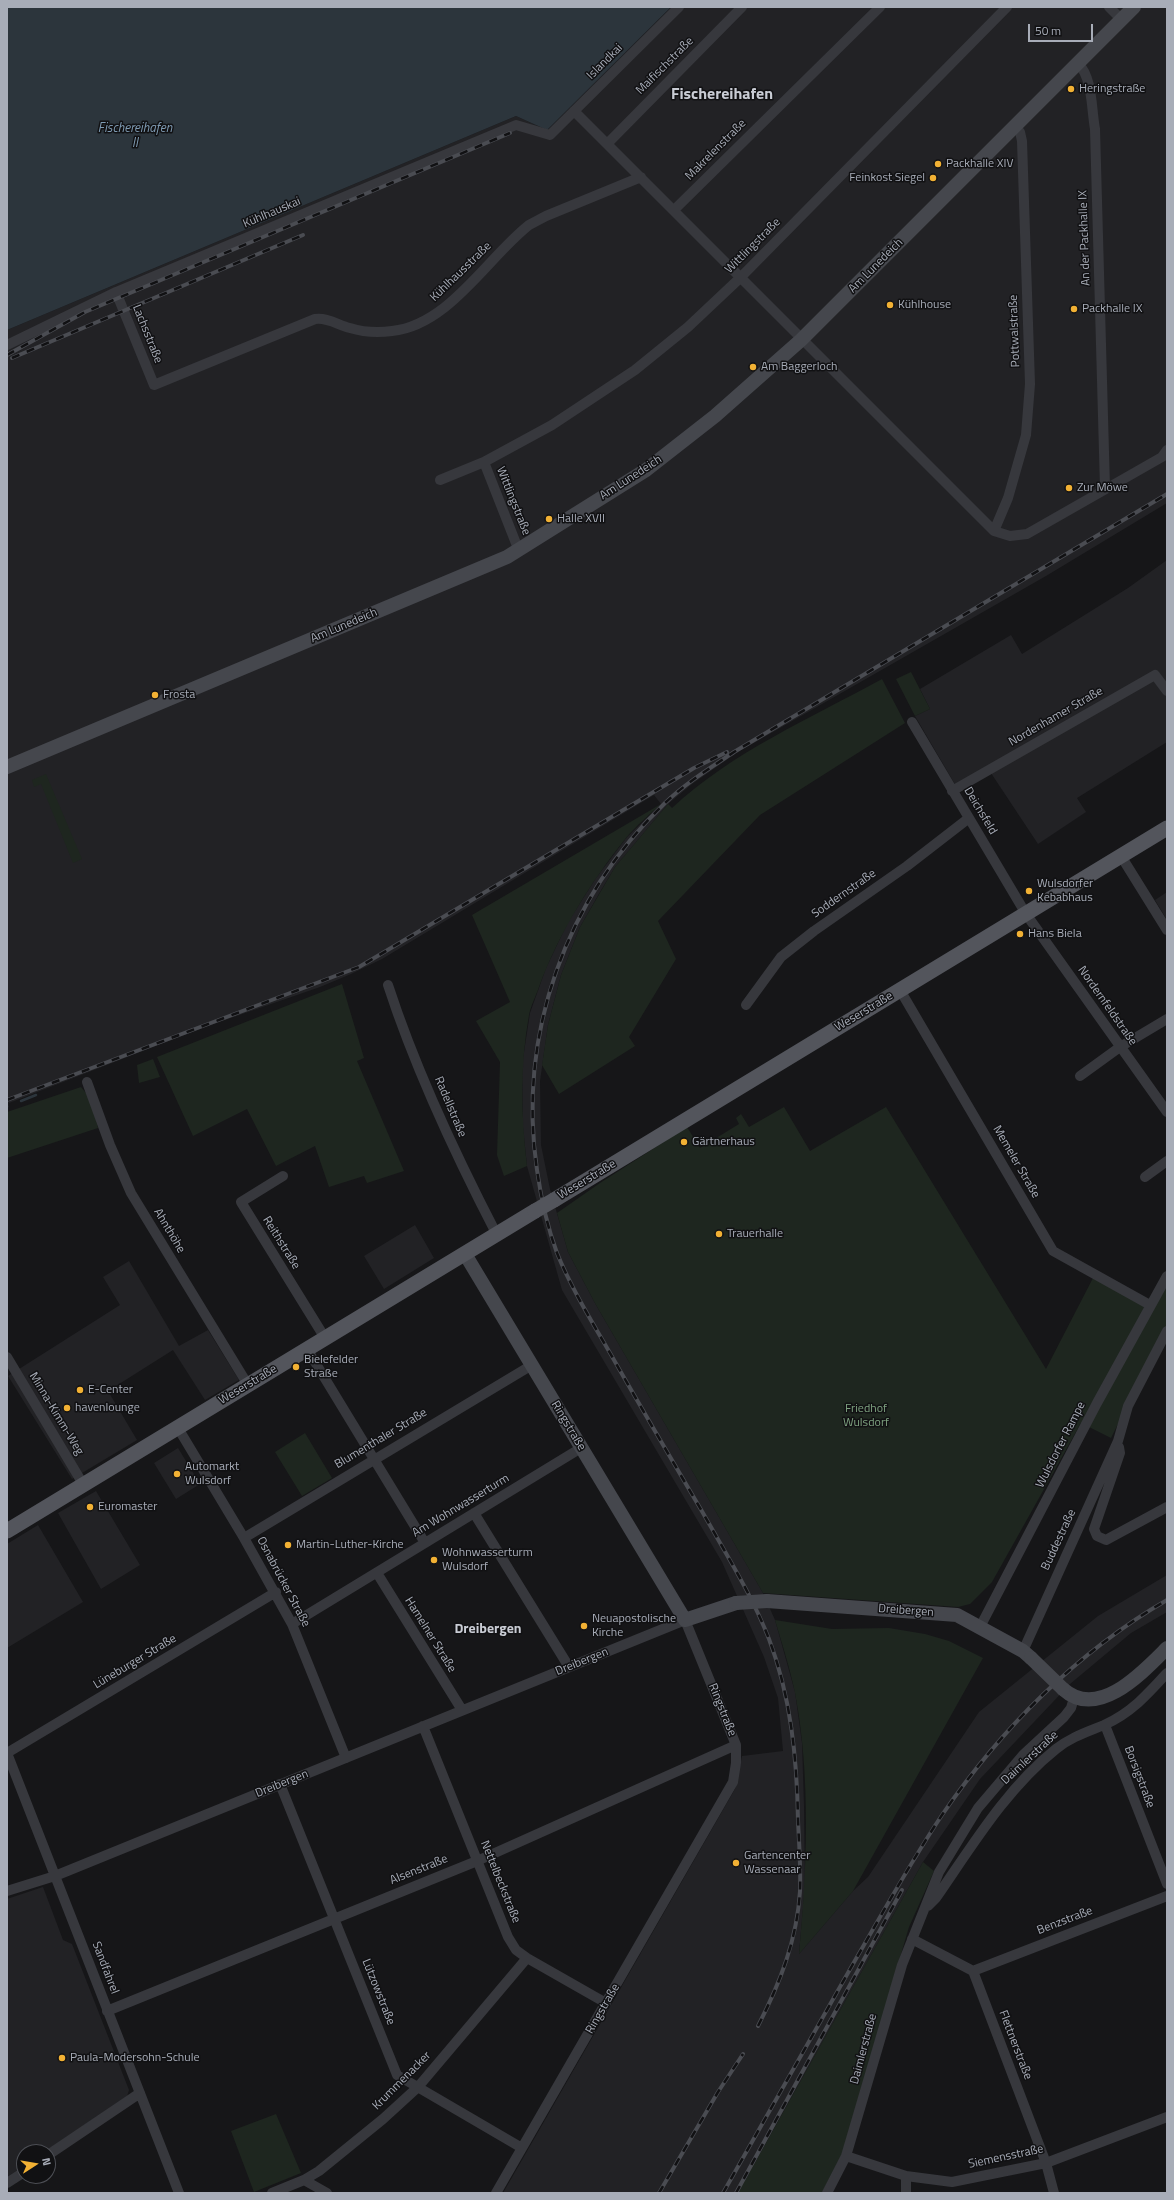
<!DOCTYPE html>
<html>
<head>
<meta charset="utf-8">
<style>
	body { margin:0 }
	#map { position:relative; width:1174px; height:2200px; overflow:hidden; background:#161618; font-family:"Titillium Web",sans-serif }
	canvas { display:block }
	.frame { position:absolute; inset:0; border:8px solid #a8adb8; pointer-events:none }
	.north { position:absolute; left:16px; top:2144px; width:40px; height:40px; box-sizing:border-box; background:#111113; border:1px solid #4d4f55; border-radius:50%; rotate:78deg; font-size:11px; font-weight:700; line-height:16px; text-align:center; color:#a8adb8 }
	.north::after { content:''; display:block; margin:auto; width:14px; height:18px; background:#f2b134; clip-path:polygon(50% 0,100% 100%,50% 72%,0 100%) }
	.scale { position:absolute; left:1028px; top:24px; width:65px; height:18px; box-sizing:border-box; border:2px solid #a8adb8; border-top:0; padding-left:5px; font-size:12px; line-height:14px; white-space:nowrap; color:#a8adb8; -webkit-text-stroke:3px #111113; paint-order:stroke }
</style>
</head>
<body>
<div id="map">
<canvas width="1174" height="2200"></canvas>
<div class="frame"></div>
<div class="north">N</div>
<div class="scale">50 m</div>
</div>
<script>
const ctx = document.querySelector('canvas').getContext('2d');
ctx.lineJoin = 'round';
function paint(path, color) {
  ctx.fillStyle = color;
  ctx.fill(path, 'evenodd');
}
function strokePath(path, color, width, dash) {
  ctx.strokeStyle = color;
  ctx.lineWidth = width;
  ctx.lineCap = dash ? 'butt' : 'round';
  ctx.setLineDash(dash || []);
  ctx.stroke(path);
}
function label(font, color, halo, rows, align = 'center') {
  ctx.font = font + ' "Titillium Web",sans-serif';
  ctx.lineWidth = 3;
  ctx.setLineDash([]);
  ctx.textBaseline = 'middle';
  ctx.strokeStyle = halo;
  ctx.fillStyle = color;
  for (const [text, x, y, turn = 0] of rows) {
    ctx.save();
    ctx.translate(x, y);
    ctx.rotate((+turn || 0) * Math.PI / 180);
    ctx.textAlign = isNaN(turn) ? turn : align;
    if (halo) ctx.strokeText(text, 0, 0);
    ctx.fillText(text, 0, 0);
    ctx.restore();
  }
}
const built = new Path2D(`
	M671,7H1167V503L1046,576L738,752L692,784L668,804L642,835L615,867L600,892L580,927L561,975L548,1025L540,1081L541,1145L550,1189L568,1252L596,1305L763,1593L775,1620L795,1692L802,1743L804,1806L805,1886L799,1954L853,1891L868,1877L979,1712L1098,1616L1167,1575V1612L1131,1633L1070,1684L980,1779L923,1862L738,2193H503L735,1789L742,1756L783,1751L778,1698L764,1657L722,1562L562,1290L527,1166L523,1128L522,1065L530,1013L546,968L568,922L596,878L627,837L661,804L654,795L382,959L351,974L320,987L202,1028L9,1103L7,1098V330L516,116L547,130Z
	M1167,560V742L1077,798L1086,812L1038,844L987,767L956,786L915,716L930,709L920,689L1011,635L1022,654L1128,588Z
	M1167,892V920L1155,900Z
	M415,1225L434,1258L384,1289L364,1256Z
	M129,1261L179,1346L208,1330L239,1380L205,1400L173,1350L108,1391L137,1440L72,1479L8,1376L120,1305L103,1277Z
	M178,1448L200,1484L176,1499L154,1463Z
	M96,1491L140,1565L101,1589L58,1513Z
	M38,1525L83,1602L7,1648V1544Z
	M43,1887L63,1940L72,1944L129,2090L127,2096L44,2152H24V2166L7,2177V1899Z`);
const green = new Path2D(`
	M911,672L930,709L915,716L896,679Z
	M882,679L905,723L760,815L658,921L676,959L629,1037L635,1046L559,1094L542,1065L548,1025L561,975L580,927L615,867L668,804L672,808C732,752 811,718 882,679Z
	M46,774L82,859L73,863L41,784L34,787L32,780Z
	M661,804C649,815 636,826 626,838C590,883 559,933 539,987C536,996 531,1005 529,1015C520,1065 521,1115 527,1166L504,1176L497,1155L500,1062L476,1021L510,1002L472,915Z
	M342,984L364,1058L357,1061L404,1171L367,1183L364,1176L329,1187L315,1146L276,1166L247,1109L193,1136L157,1057Z
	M153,1059L160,1077L139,1083L137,1065Z
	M81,1087L91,1099L98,1128L7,1158V1112Z
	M784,1107L810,1151L886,1107L1046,1369L1093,1278L1144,1306L1167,1283V1326L1111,1438L1081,1423L992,1582L970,1604L958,1607L763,1593L596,1305L568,1252L557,1213L600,1183L687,1127L700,1148L739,1124L736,1118L741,1114L749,1127Z
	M305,1433L332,1478L302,1496L275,1452Z
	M775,1620L832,1629L889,1628L925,1634L949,1641L983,1658L853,1891L799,1954C807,1871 811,1776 795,1693C790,1668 782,1644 775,1620Z
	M923,1862L934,1871L909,1927L842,2154L822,2193H738Z
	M276,2114L301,2173L254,2192L231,2131Z`);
const water = new Path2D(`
	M7,7H671L547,130L516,116L7,330Z`);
const stream = new Path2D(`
	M21,1101L36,1095
	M7,1107V1106`);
const street = new Path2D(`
	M1109,7L1121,19
	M1078,63C1093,79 1091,107 1095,129L1105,488
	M574,111L994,531L1010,536L1027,534L1162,457L1167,450
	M607,144L742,7
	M674,210L880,7
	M116,292L154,385L315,319C327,317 338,325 350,328C363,332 378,333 392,331C449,325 487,258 529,225L546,216L641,177
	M7,345L116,292L516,125L550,135L679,7
	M440,480L484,462
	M994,531L1008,498L1026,435L1030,384L1022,141L1020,132L1014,127
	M519,551L484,462L552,425L635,370L688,327L740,278L1007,7
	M912,722L1026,914L1167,1112
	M952,791L1155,675L1167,691
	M1121,856L1167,930
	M388,985C416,1071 455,1154 497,1235
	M900,990L1053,1251L1150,1305
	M746,1005L781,957L814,931L907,866L969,818
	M1080,1076L1120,1047L1167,1019
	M87,1082L110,1145L131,1193L248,1385
	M283,1176L241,1202L325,1338
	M1145,1177L1167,1161
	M307,1349L425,1543
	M7,1357L83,1484
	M178,1428L244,1538L292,1624L346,1758
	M1119,1447L1120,1453L1094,1529L1097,1536L1106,1540L1167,1507
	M474,1513L569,1667
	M244,1538L532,1365
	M377,1573L462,1710
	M292,1624L581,1448
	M980,1627L1097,1403L1167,1276
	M1023,1651L1118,1441L1128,1406L1167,1331
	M1105,1725L1167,1884
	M423,1726L508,1937L516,1950L527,1958L606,2003
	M7,1753L179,2193
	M7,1753L276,1592
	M280,1784L397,2075L522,2148
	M7,1891L55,1876L685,1620L736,1745V1763L733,1782L496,2193
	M928,1906L936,1898C972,1846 1006,1789 1056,1749C1071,1737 1087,1732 1104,1725C1131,1713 1148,1694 1167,1673
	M912,1939L973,1971L1046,2163L1054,2193
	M973,1971L1167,1896
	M107,2011L477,1861L736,1745
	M48,2155L140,2093
	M846,2156L906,2176L952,2182L1046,2163L1167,2117
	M906,2176V2193
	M304,2180L327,2193
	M7,2183L24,2172
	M272,2193L304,2180L319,2171L383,2119L418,2087L527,1958
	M827,2193L846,2156L902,1965L939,1872L978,1808L1023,1755L1064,1717L1071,1708L1074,1698`);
const secondary = new Path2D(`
	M7,767L507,557L646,470L715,416L801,340L1134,7
	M465,1254L685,1620L736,1603
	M767,1601L957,1615L1023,1651L1031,1658
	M1063,1689C1098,1721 1143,1672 1167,1648`);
const primary = new Path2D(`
	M554,1200L1167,828
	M7,1531L535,1211`);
const rail = new Path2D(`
	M7,355L85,312L510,133
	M12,358L303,235
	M7,1100L359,967L694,768L727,752
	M758,2026C780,1983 797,1940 800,1891C801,1868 799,1844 798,1820C797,1759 791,1697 769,1639C752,1595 726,1554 703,1513C673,1462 643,1411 614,1360C594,1325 572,1290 557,1253C547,1226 541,1198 537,1170C517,1034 566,898 665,803C686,783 710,768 734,752L1167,494
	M659,2193L718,2092L743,2054
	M723,2193C766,2117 810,2040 853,1964C882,1914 910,1863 942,1815C1001,1729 1077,1652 1167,1600
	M736,2193L902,1890`);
const secondaryBridge = new Path2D(`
	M736,1603L767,1601
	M1031,1658L1063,1689`);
const primaryBridge = new Path2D(`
	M535,1211L554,1200`);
const markers = [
	[1071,89,4,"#f2b134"],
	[938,164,4,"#f2b134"],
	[933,178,4,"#f2b134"],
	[890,305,4,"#f2b134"],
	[1074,309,4,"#f2b134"],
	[753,367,4,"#f2b134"],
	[1069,488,4,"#f2b134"],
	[549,519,4,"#f2b134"],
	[155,695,4,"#f2b134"],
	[1029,891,4,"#f2b134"],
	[1020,934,4,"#f2b134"],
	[684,1142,4,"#f2b134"],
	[719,1234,4,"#f2b134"],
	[296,1367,4,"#f2b134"],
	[80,1390,4,"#f2b134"],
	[67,1408,4,"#f2b134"],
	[177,1474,4,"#f2b134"],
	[90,1507,4,"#f2b134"],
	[288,1545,4,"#f2b134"],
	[434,1560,4,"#f2b134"],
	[584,1626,4,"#f2b134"],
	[736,1863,4,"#f2b134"],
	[62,2058,4,"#f2b134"]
];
const streetNames = [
	["Islandkai",605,62,-45],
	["Maifischstraße",665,66,-45],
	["Makrelenstraße",716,150,-45],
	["Kühlhauskai",272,213,-23],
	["An der Packhalle IX",1085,238,-92],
	["Wittlingstraße",753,246,-45],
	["Am Lunedeich",876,266,-45],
	["Kühlhausstraße",461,272,-44],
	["Pottwalstraße",1015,331,-92],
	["Lachsstraße",147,334,68],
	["Am Lunedeich",631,478,-33],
	["Wittlingstraße",513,501,68],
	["Am Lunedeich",344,626,-23],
	["Nordenhamer Straße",1056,717,-30],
	["Deichsfeld",980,811,59],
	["Soddernstraße",844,894,-35],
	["Nordernfeldstraße",1107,1006,55],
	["Weserstraße",864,1012,-31],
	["Radellstraße",450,1107,67],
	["Memeler Straße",1016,1162,60],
	["Weserstraße",587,1180,-31],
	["Ahnthöhe",169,1231,59],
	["Reithstraße",281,1243,58],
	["Weserstraße",248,1385,-31],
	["Minna-Kimm-Weg",56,1414,59],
	["Ringstraße",568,1426,59],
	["Blumenthaler Straße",381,1439,-31],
	["Wulsdorfer Rampe",1061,1445,-63],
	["Am Wohnwasserturm",461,1506,-31],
	["Buddestraße",1059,1540,-65],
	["Osnabrücker Straße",283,1582,62],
	["Dreibergen",906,1611,4],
	["Hamelner Straße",430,1635,58],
	["Lüneburger Straße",135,1662,-31],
	["Dreibergen",582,1662,-22],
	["Ringstraße",722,1710,68],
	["Daimlerstraße",1030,1758,-43],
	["Borsigstraße",1139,1777,69],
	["Dreibergen",282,1784,-22],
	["Alsenstraße",419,1870,-22],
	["Nettelbeckstraße",500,1882,68],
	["Benzstraße",1065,1921,-21],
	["Sandfahrel",105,1968,69],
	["Lützowstraße",378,1992,68],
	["Ringstraße",603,2009,-60],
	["Flettnerstraße",1015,2045,69],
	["Daimlerstraße",864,2049,-75],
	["Krummenacker",402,2081,-45],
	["Siemensstraße",1006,2157,-12]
];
const poiNames = [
	["Heringstraße",1079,89],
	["Packhalle XIV",946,164],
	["Feinkost Siegel",925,178,"right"],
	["Kühlhouse",898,305],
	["Packhalle IX",1082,309],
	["Am Baggerloch",761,367],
	["Zur Möwe",1077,488],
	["Halle XVII",557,519],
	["Frosta",163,695],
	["Wulsdorfer",1037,884],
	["Kebabhaus",1037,898],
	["Hans Biela",1028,934],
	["Gärtnerhaus",692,1142],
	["Trauerhalle",727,1234],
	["Bielefelder",304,1360],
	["Straße",304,1374],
	["E-Center",88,1390],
	["havenlounge",75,1408],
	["Automarkt",185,1467],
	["Wulsdorf",185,1481],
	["Euromaster",98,1507],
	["Martin-Luther-Kirche",296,1545],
	["Wohnwasserturm",442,1553],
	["Wulsdorf",442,1567],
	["Neuapostolische",592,1619],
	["Kirche",592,1633],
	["Gartencenter",744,1856],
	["Wassenaar",744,1870],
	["Paula-Modersohn-Schule",70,2058]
];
const parkNames = [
	["Friedhof",866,1409],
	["Wulsdorf",866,1423]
];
const waterNames = [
	["Fischereihafen",135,129],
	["II",135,144]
];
const quarterNames = [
	["Dreibergen",488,1630]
];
const districtNames = [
	["Fischereihafen",722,95]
];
paint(built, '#222225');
paint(green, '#1e261f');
paint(water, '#2c353c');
strokePath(stream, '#2c353c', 2.5);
strokePath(street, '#37383d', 10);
strokePath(secondary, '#45474d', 14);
strokePath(primary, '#53555c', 15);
strokePath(rail, '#4a4c52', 4);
strokePath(rail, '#111113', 2.5, [8]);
strokePath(secondaryBridge, '#45474d', 14);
strokePath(primaryBridge, '#53555c', 15);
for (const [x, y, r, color] of markers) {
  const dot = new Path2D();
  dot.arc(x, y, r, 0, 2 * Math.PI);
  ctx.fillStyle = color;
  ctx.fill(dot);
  strokePath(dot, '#111113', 1.5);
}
label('12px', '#a8adb8', '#111113', streetNames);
label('12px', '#a8adb8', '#111113', poiNames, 'left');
label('12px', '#7fa381', '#111113', parkNames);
label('italic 13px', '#7f9bb3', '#111113', waterNames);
label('bold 14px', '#c9ccd4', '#111113', quarterNames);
label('bold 16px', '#c9ccd4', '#111113', districtNames);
</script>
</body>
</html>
